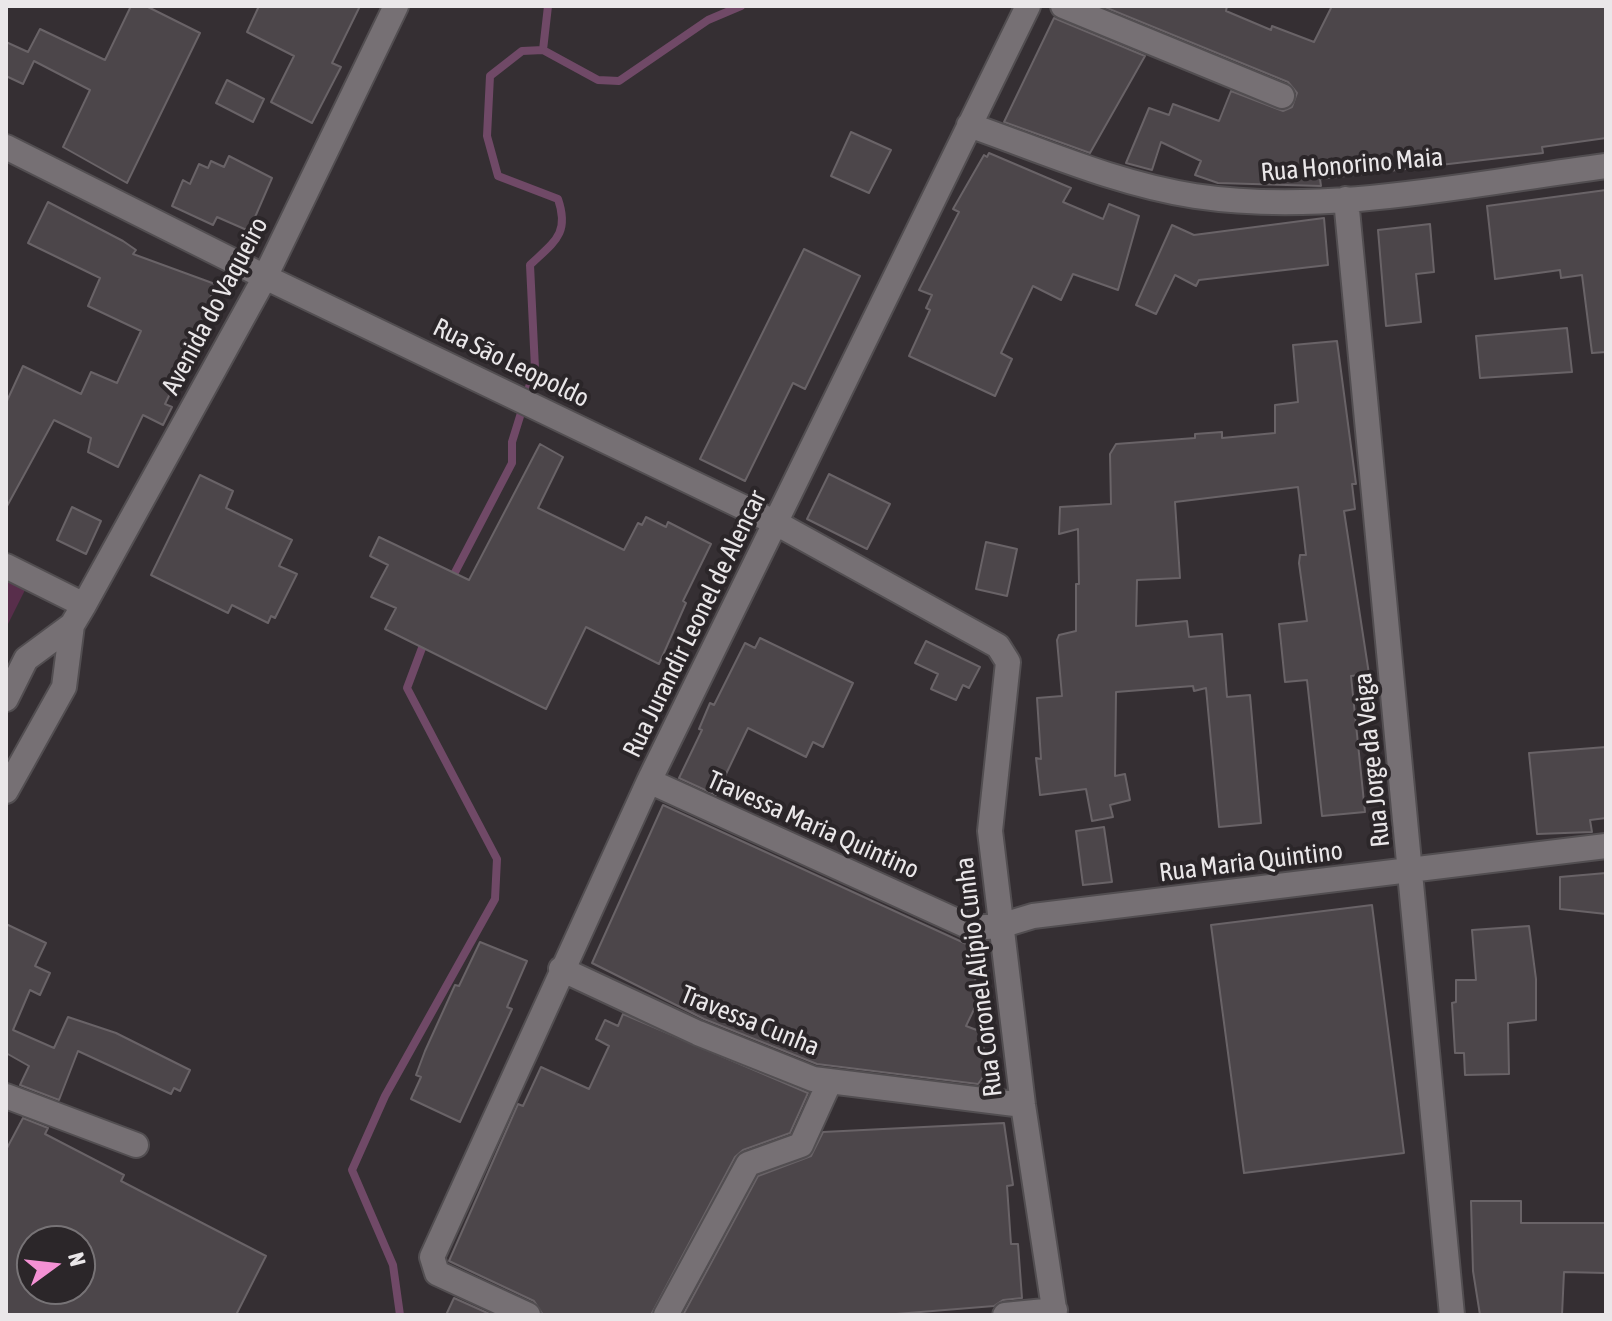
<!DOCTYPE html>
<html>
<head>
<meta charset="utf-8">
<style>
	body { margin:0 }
	#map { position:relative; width:1612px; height:1321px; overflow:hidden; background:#352f33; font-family:"Asap Condensed",sans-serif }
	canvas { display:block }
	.frame { position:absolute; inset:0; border:8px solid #eae7e9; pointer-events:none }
	.north { position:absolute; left:16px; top:1225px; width:80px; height:80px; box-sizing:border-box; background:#2b2629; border:2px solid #777376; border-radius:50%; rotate:75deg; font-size:22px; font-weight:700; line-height:32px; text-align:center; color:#eae7e9 }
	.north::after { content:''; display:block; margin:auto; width:28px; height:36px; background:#f491d4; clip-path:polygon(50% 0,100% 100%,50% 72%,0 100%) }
</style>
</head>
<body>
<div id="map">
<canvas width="1612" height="1321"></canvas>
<div class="frame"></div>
<div class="north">N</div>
</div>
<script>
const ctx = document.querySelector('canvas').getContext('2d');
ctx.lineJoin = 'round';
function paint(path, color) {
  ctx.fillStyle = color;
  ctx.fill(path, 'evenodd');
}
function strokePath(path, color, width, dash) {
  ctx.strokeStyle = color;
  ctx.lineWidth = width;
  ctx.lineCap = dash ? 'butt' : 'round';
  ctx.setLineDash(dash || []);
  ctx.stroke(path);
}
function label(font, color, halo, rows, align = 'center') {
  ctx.font = font + ' "Asap Condensed",sans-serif';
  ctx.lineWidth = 8;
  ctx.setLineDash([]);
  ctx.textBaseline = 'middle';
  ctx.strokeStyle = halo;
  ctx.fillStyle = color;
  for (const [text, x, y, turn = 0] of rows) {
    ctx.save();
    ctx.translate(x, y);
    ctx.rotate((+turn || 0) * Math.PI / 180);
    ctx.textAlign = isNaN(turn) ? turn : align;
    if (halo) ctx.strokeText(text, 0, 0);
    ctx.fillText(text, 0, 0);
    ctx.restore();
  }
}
const green = new Path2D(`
	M6,579L26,588L6,628Z`);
const stream = new Path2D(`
	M543,50L548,6
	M451,580L512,463V442L535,368L530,265C554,242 570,234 558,199L498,176L487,136L490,76L522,51L543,50L598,80L619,81L708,20L741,6
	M400,1315L393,1265L352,1170L385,1096L495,899L497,859L407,688L425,640`);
const building = new Path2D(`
	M131,6H146L200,33L127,183L63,147L90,90L34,61L23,84L6,76V42L28,52L40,29L105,60Z
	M259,6H360L332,63L341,67L312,123L271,102L294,56L247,32Z
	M1102,6H1227L1226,11L1271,30L1272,26L1314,42L1332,6H1606V138L1542,147L1543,153L1320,179L1321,186L1218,183L1195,175L1201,161L1161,142L1152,170L1126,163L1149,108L1169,115L1173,104L1219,121L1231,91L1283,111L1292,107L1297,93L1288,82Z
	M1054,18L1145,56L1090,153L1004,122Z
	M227,80L264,99L253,122L216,103Z
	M851,132L891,150L869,193L831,176Z
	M989,153L1071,188L1063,202L1103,219L1109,204L1139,216L1118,290L1073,274L1061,300L1033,286L1001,353L1012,359L995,396L909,356L930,310L926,308L932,295L919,290L959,212L953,209L984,155L987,157Z
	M229,156L272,178L249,231L217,217L213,225L172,206L183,180L190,184L199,164L208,168L211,161L224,167Z
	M1606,190V352L1592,353L1582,275L1561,278L1560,270L1495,279L1487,206Z
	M48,202L123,241L136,250L133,254L215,284L186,369L183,367L165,404L172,407L163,425L143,415L118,467L88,452L91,438L54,420L6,508V403L23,366L81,394L91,372L117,383L141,331L88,306L100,278L28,243Z
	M1324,218L1328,265L1199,280L1196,286L1175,275L1156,314L1136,305L1172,225L1194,235Z
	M1430,224L1434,272L1416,274L1421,322L1386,326L1378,230Z
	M804,249L860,276L805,389L793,383L745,481L700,459Z
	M1567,328L1572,372L1480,378L1476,336Z
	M1337,341L1356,484H1352L1355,509L1344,511L1369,674L1351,676L1365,812L1322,816L1307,680L1285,682L1279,624L1307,621L1299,563L1300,555H1306L1298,487L1175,502L1180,578L1137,580L1136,626L1187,621L1189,637L1222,634L1227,697L1250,695L1261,823L1219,827L1206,688L1194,691L1193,686L1116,692L1115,776L1125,774L1130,800L1110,805L1113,817L1092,821L1086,789L1040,795L1036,758L1041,759L1037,698L1062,696L1057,640L1059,635L1076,631V584H1079L1078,529L1059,534L1060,507L1111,504L1110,454L1116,444L1195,438V434L1222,432V438L1275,433V405L1298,402L1293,345Z
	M540,444L563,457L538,508L624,550L638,523L642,525L646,517L666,527L668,522L711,544L683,601L686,603L659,664L586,627L546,709L385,629L396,608L371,597L388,565L370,556L379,537L469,580Z
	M829,474L890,504L867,549L807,519Z
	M200,475L233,491L226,508L292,540L279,566L297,574L275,618L271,616L268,623L232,605L228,613L151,575Z
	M72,507L101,521L86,554L57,540Z
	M986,542L1017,549L1007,596L976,589Z
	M760,638L853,683L823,747L813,742L806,757L748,728L716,795L679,778L702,730L699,729L710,703L714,705L745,643L755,648Z
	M926,641L980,667L969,688L963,685L956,700L931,689L938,674L915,663Z
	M1606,747V818L1590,820L1592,832L1537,834L1529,753Z
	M663,805L973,947L977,1003L966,1026L982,1032L986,1073L978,1084L817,1064L704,1019L592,963Z
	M1104,827L1112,882L1083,885L1076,831Z
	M1606,873V914L1560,909V877Z
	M1372,905L1404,1153L1244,1173L1211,925Z
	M6,924L46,943L35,966L50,973L40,995L30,990L13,1030L54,1048L68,1017L116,1033L190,1070L180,1091L174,1088L171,1094L78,1051L59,1100L20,1085L29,1066L6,1053Z
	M1529,926L1536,979V1020L1508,1023L1509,1074L1465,1075L1464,1053H1455L1452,1003L1456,1002V980H1476L1472,930Z
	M480,942L527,961L507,1007L512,1009L460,1122L411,1099L421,1077L416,1075L425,1051L455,985L459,986Z
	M623,1014L808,1093L790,1133L743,1150L735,1157L651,1315H543L534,1301L449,1261L518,1104L523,1106L541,1067L589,1089L609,1046L596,1039L605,1020L618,1026Z
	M23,1118L48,1128L45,1134L124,1175L121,1181L266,1256L236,1315H6V1150ZM32,1241H80V1289H32Z
	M1004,1123L1013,1185L1007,1186L1011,1244H1018L1022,1298L1003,1300L994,1306L896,1314L683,1315L758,1176L811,1156L823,1132Z
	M1471,1201H1521V1223H1606V1273L1564,1272L1562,1315H1480L1473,1271Z
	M454,1298L492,1315H446Z`);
const minor = new Path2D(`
	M1063,6L1282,96
	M969,125C1043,151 1117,184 1195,196C1328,216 1474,183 1606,166
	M6,147L265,277L776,523L998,646L1008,662L990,831L1023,1105L1055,1315
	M1346,199L1452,1315
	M6,566L84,605
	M6,699L26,659L72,625L84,605L265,277L396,6
	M649,781L972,928L1000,926L1033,916L1606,846
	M6,791L64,687L72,625
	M561,969L698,1033L813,1079L1023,1105
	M6,1096L136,1145
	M528,1315L437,1273L432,1257L649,781L1028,6
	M666,1315L748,1164L801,1145L830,1081
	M1005,1315L1055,1310`);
const streetNames = [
	["Rua Honorino Maia",1352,165,-5],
	["Avenida do Vaqueiro",215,306,-62],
	["Rua São Leopoldo",511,363,26],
	["Rua Jurandir Leonel de Alencar",695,624,-64],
	["Rua Jorge da Veiga",1372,760,-96],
	["Travessa Maria Quintino",813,825,24],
	["Rua Maria Quintino",1251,862,-7],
	["Rua Coronel Alípio Cunha",979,977,-97],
	["Travessa Cunha",750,1021,22]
];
paint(green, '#582e4b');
strokePath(stream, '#704967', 8);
paint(building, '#4c464a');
strokePath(building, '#696367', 2);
strokePath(minor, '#524e51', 28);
strokePath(minor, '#767074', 24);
label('26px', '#eae7e9', '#2b2629', streetNames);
</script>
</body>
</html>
